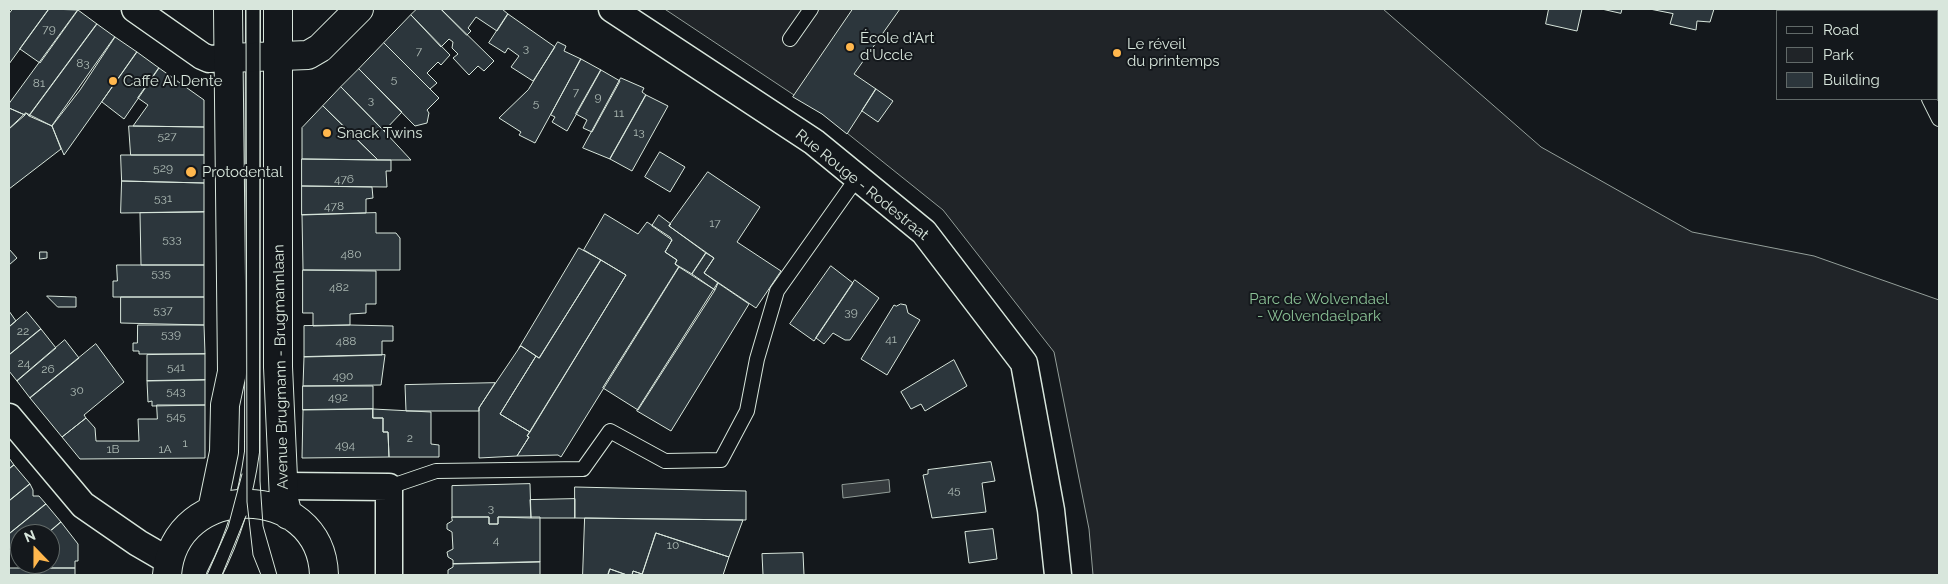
<!DOCTYPE html>
<html>
<head>
<meta charset="utf-8">
<style>
	body { margin:0 }
	#map { position:relative; width:1948px; height:584px; overflow:hidden; background:#14181c; font-family:Raleway,sans-serif }
	canvas { display:block }
	.frame { position:absolute; inset:0; border:10px solid #d8e6dc; pointer-events:none }
	.legend { position:absolute; left:1776px; top:10px; width:162px; height:90px; box-sizing:border-box; background:#14181c; border:1px solid #626a69; margin:0; padding:6px 9px; list-style:none; font-size:15px; color:#d8e6dc }
	.legend li { display:flex; align-items:center; gap:10px; height:25px }
	.legend b { width:25px; border:1px solid #626a69 }
	.north { position:absolute; left:10px; top:524px; width:50px; height:50px; box-sizing:border-box; background:#14181c; border:1px solid #626a69; border-radius:50%; rotate:338deg; font-size:14px; font-weight:700; line-height:20px; text-align:center; color:#d8e6dc }
	.north::after { content:''; display:block; margin:auto; width:18px; height:22px; background:#ffb74d; clip-path:polygon(50% 0,100% 100%,50% 72%,0 100%) }
</style>
</head>
<body>
<div id="map">
<canvas width="1948" height="584"></canvas>
<div class="frame"></div>
<ul class="legend">
<li><b style="height:6px;background:#14181c"></b>Road</li>
<li><b style="height:14px;background:#202428"></b>Park</li>
<li><b style="height:14px;background:#2c363c"></b>Building</li>
</ul>
<div class="north">N</div>
</div>
<script>
const ctx = document.querySelector('canvas').getContext('2d');
ctx.lineJoin = 'round';
function paint(path, color) {
  ctx.fillStyle = color;
  ctx.fill(path, 'evenodd');
}
function strokePath(path, color, width, dash) {
  ctx.strokeStyle = color;
  ctx.lineWidth = width;
  ctx.lineCap = dash ? 'butt' : 'round';
  ctx.setLineDash(dash || []);
  ctx.stroke(path);
}
function label(font, color, halo, rows, align = 'center') {
  ctx.font = font + ' Raleway,sans-serif';
  ctx.lineWidth = 4;
  ctx.setLineDash([]);
  ctx.textBaseline = 'middle';
  ctx.strokeStyle = halo;
  ctx.fillStyle = color;
  for (const [text, x, y, turn = 0] of rows) {
    ctx.save();
    ctx.translate(x, y);
    ctx.rotate((+turn || 0) * Math.PI / 180);
    ctx.textAlign = isNaN(turn) ? turn : align;
    if (halo) ctx.strokeText(text, 0, 0);
    ctx.fillText(text, 0, 0);
    ctx.restore();
  }
}
const green = new Path2D(`
	M665,9H1383L1541,147L1692,232L1814,256L1939,300V575H1093L1089,529L1054,352L943,210L827,117Z`);
const water = new Path2D(`
	M889,480L890,492L843,498L842,485Z`);
const building = new Path2D(`
	M13,9H49L9,64V14Z
	M49,9L78,10L40,63L20,49Z
	M417,9H441L494,61L484,71L478,66L469,75L453,58L458,54L452,48L453,42L449,39L441,47L411,15Z
	M441,9H502L508,14L497,31L476,17L468,28L471,31L467,35Z
	M853,9H900L854,74L876,89L847,134L822,114L793,97Z
	M1549,9H1582L1577,31L1546,24Z
	M1602,9H1622L1621,13Z
	M1650,9H1714L1710,22L1697,21L1696,30L1670,24L1673,14Z
	M78,10L97,24L29,116L26,113L25,115L9,108V104Z
	M508,14L555,47L533,81L511,67L519,56L508,48L505,53L489,43Z
	M411,15L450,55L441,65L438,62L427,73L437,83L430,89L384,43Z
	M97,24L115,37L80,90L52,126L29,116Z
	M115,37L137,52L64,155L52,126Z
	M558,42L566,46L564,51L581,59L535,143L519,135L521,132L499,118L528,90Z
	M384,43L439,98L427,110L429,113L427,123L415,126L359,69Z
	M137,52L159,68L124,119L102,102Z
	M581,59L601,70L567,131L552,122L555,117L551,115Z
	M159,68L204,100V127L133,126L148,105L138,98Z
	M359,69L402,112L384,131L341,87Z
	M601,70L620,81L592,132L583,128L587,120L576,114Z
	M621,78L644,88L642,92L646,95L610,159L583,148Z
	M341,87L384,131L411,160H378L323,106Z
	M876,89L893,101L878,122L862,111Z
	M646,95L668,106L632,171L610,159Z
	M323,106L378,160L302,159V128Z
	M9,108L25,115L9,129Z
	M26,113L52,126L61,149L9,189V129Z
	M129,126L204,127V155H131Z
	M660,152L685,167L670,192L645,177Z
	M121,155H204V183L122,181Z
	M302,159L391,160V171H386L387,187L302,186Z
	M708,172L760,207L737,242L781,271L756,308L704,273L714,258L669,226Z
	M122,181L204,183V212L121,213Z
	M302,186L372,187L373,198L366,199V213L302,215Z
	M204,212V265H141L140,213Z
	M376,213V233H396L400,238V270H303L302,215Z
	M605,214L638,234L647,222L670,237L672,240L665,252L677,260L675,264L679,267L561,457L558,455L517,456L529,437L527,436L626,275L584,250Z
	M659,215L671,224L669,226L706,253L692,274L675,264L677,260L665,252L672,240L652,226Z
	M579,248L601,260L539,358L521,346L519,348Z
	M9,249L17,258L9,265Z
	M40,252H47V258L40,259Z
	M706,253L714,258L704,273L718,283L715,290L692,274Z
	M601,260L626,275L530,432L500,414L536,356L539,358Z
	M117,265H204V297H113V281H117Z
	M831,266L853,283L814,341L790,324Z
	M679,267L715,290L638,410L603,388Z
	M303,270L376,271V304H366V313L350,314V325L313,326V313H303Z
	M855,280L879,298L850,340H845L833,333L824,344L816,338Z
	M718,283L749,304L671,431L637,411Z
	M47,296L76,297V307H58Z
	M121,297H204V325L121,323Z
	M901,304L906,305L908,313L920,320L887,375L861,359L894,305L896,306Z
	M9,311L16,321L9,327Z
	M27,312L41,329L9,355V327Z
	M138,325H204L205,354H139V351H133V343H137Z
	M350,325L393,326V341H382V355L304,357V326Z
	M41,329L56,348L17,381L9,371V355Z
	M65,340L79,358L30,398L17,381Z
	M96,344L124,382L84,415L86,418L62,437L30,398Z
	M521,346L536,356L500,414L530,432L527,436L529,437L517,456L479,458V408Z
	M205,354V380L147,381V355Z
	M385,355L381,385L303,386L304,357Z
	M954,360L967,386L925,411L921,404L911,409L901,392Z
	M205,380V405L152,406V401L148,402L147,381Z
	M495,383L479,408V411H406L405,385Z
	M303,386H373V409L303,410Z
	M157,405H205V458L80,459L62,437L86,418L95,428L96,441H139L138,419H157Z
	M373,409L431,412V444L439,445V457H389L388,432H383V418H373Z
	M373,409V418H383V432H388L389,457L302,458L303,410Z
	M9,458L14,465L9,469Z
	M991,462L995,481L982,483L986,512L932,518L923,475L928,474V470Z
	M14,465L30,484L9,501V469Z
	M30,484L33,490V496H39L46,504L9,534V501Z
	M530,484L531,518L498,517V524H489V517H452V486Z
	M575,487L746,491V520L575,518Z
	M575,499V518H531L530,500Z
	M46,504L61,522L47,534H20V544L12,550L9,546V534Z
	M452,517H489V524H498V517H540V562L453,564V560L448,557L447,552L453,549L452,532L447,529V524L452,521Z
	M585,518L743,520L729,557L656,533L642,574L633,571L632,575H627L610,569L608,575H583Z
	M61,522L78,544V561H75V568H30V564H50V534H47Z
	M993,529L997,559L969,563L965,532Z
	M656,533L729,557L723,575H632L633,571L642,574Z
	M803,553L804,575H763L762,554Z
	M540,562V575H448V570L453,567V564Z
	M9,568H75V575H9Z
	M610,569L627,575H608Z`);
const service = new Path2D(`
	M790,39L811,9
	M1937,50L1939,48
	M1929,99L1939,119
	M389,487L436,471L583,469L610,431L665,461L721,460L747,411L757,359L777,291L857,178
	M214,575C234,536 246,496 252,452L253,9`);
const minor = new Path2D(`
	M135,9L202,56L209,59L228,58
	M612,9L814,142L924,232L1024,363L1051,510L1058,575
	M9,417L83,505L138,543L169,561
	M285,486L389,487V575`);
const secondary = new Path2D(`
	M228,58L308,55L320,48L359,9`);
const primary = new Path2D(`
	M278,9V367L284,500L288,515
	M212,510L224,452L225,405L232,372L228,9
	M167,575C174,479 321,481 324,575`);
const tram = new Path2D(`
	M246,9L247,502L253,555L261,575
	M260,9V481L263,526L277,575
	M207,575L228,527L242,474
	M222,575L246,516`);
const markers = [
	[850,47,5,"#ffb74d"],
	[1117,53,5,"#ffb74d"],
	[113,81,5,"#ffb74d"],
	[327,133,5,"#ffb74d"],
	[191,172,6,"#ffb74d"]
];
const numberNames = [
	["79",49,29],
	["3",526,48],
	["7",419,51],
	["83",83,63],
	["5",394,79],
	["81",39,83],
	["7",576,92],
	["9",598,97],
	["3",371,100],
	["5",536,103],
	["11",619,113],
	["13",639,132],
	["527",167,136],
	["529",163,168],
	["476",344,179],
	["531",163,198],
	["478",334,206],
	["17",715,223],
	["533",172,239],
	["480",351,254],
	["535",161,273],
	["482",339,287],
	["537",163,310],
	["39",851,312],
	["22",23,331],
	["539",171,334],
	["41",891,339],
	["488",346,341],
	["24",24,363],
	["541",176,367],
	["26",48,369],
	["490",343,376],
	["30",77,390],
	["543",176,391],
	["492",338,397],
	["545",176,416],
	["2",410,438],
	["1",185,443],
	["494",345,445],
	["1B",113,449],
	["1A",165,449],
	["45",954,490],
	["3",491,508],
	["4",496,540],
	["10",673,545]
];
const poiNames = [
	["École d'Art",860,38],
	["d'Uccle",860,55],
	["Le réveil",1127,44],
	["du printemps",1127,61],
	["Caffe Al Dente",123,81],
	["Snack Twins",337,133],
	["Protodental",202,172]
];
const streetNames = [
	["Rue Rouge - Rodestraat",862,185,39],
	["Avenue Brugmann - Brugmannlaan",281,367,-91]
];
const parkNames = [
	["Parc de Wolvendael",1319,299],
	["- Wolvendaelpark",1319,316]
];
paint(green, '#202428');
strokePath(green, '#939e99', 1);
paint(water, '#363b3e');
strokePath(water, '#939e99', 1);
paint(building, '#2c363c');
strokePath(building, '#d8e6dc', 1);
strokePath(service, '#d8e6dc', 16);
strokePath(minor, '#d8e6dc', 29);
strokePath(secondary, '#d8e6dc', 30);
strokePath(primary, '#d8e6dc', 30);
strokePath(service, '#14181c', 14);
strokePath(minor, '#14181c', 26);
strokePath(secondary, '#14181c', 28);
strokePath(primary, '#14181c', 28);
strokePath(tram, '#d8e6dc', 1);
for (const [x, y, r, color] of markers) {
  const dot = new Path2D();
  dot.arc(x, y, r, 0, 2 * Math.PI);
  ctx.fillStyle = color;
  ctx.fill(dot);
  strokePath(dot, '#14181c', 2);
}
label('12px', '#adbab4', null, numberNames);
label('15px', '#d8e6dc', '#14181c', poiNames, 'left');
label('15px', '#d8e6dc', '#14181c', streetNames);
label('15px', '#8ac095', '#14181c', parkNames);
</script>
</body>
</html>
